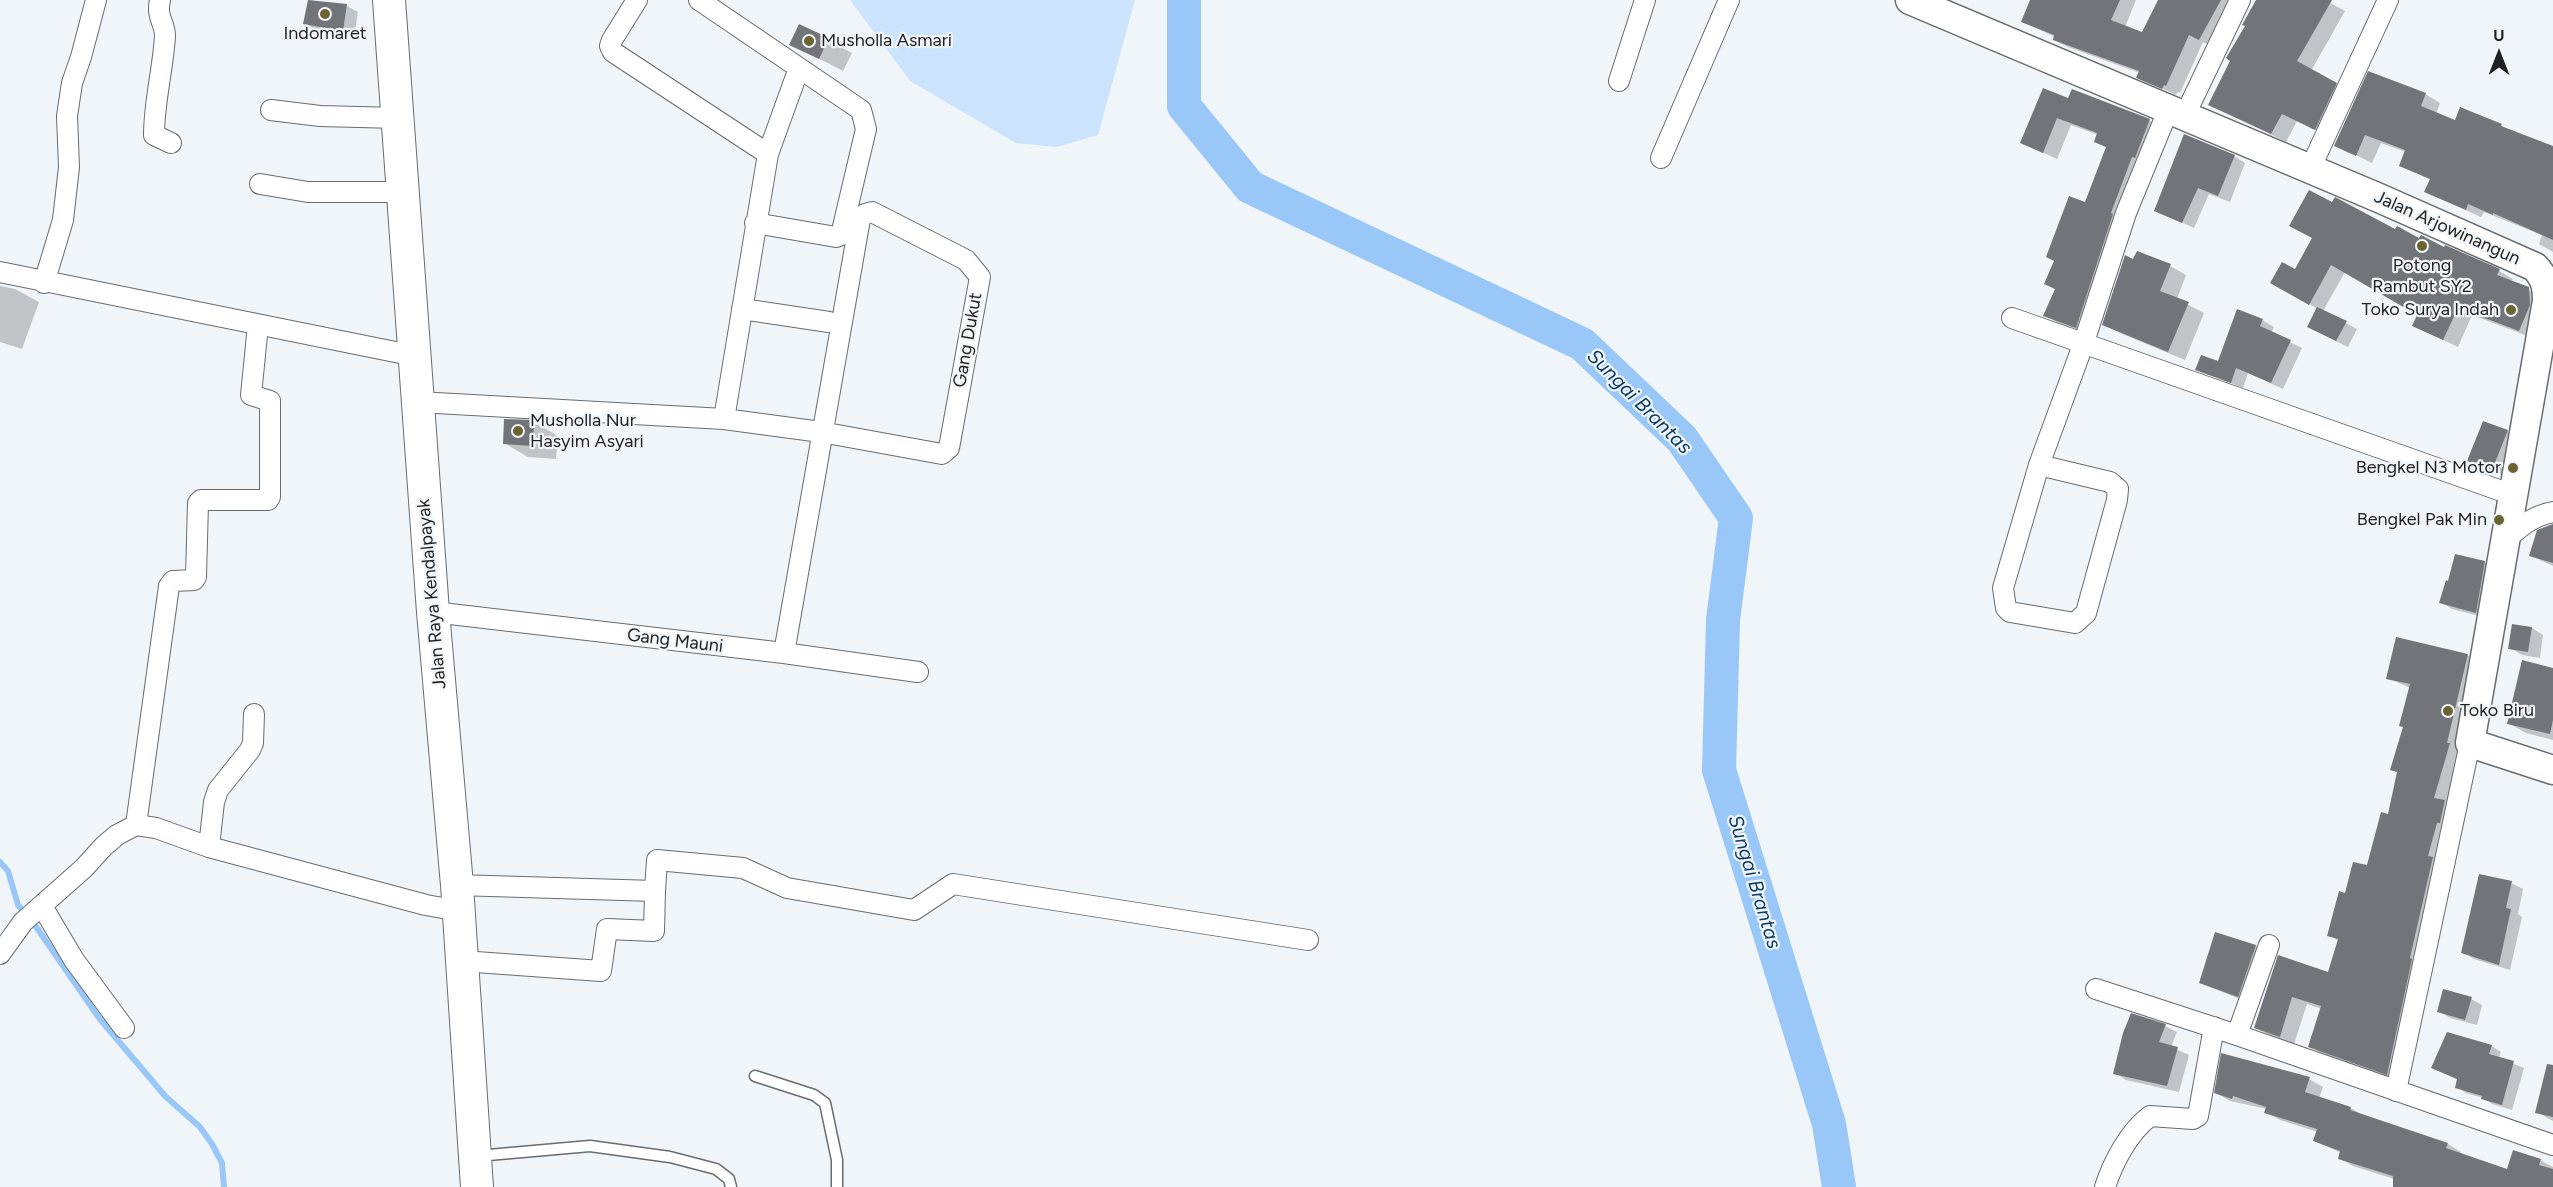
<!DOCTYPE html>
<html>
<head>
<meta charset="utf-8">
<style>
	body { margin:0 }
	#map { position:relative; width:2553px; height:1187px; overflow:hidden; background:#f0f5f9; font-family:Figtree,sans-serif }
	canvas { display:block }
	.north { position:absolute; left:2469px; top:24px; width:60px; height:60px; -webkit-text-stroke:4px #f0f5f9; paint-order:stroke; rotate:0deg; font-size:16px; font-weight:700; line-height:24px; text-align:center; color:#1f2022 }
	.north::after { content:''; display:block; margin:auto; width:21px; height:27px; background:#1f2022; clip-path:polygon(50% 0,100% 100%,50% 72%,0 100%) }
</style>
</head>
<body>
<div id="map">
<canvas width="2553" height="1187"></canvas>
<div class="north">U</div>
</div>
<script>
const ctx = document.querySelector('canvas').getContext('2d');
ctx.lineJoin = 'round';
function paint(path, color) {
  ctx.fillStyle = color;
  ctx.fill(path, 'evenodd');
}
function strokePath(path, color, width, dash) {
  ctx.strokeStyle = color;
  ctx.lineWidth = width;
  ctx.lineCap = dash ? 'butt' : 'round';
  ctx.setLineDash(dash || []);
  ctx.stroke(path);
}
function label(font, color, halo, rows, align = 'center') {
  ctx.font = font + ' Figtree,sans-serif';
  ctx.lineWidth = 4.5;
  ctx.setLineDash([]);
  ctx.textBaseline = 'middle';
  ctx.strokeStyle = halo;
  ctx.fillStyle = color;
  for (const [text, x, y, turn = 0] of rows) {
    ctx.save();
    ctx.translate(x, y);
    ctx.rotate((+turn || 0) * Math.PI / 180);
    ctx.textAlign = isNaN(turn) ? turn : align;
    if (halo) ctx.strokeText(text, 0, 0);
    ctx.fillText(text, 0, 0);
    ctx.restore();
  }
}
const green = new Path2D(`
	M850,0H1135L1098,135L1057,147L1016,143L910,81Z`);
const shadow = new Path2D(`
	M309,0L347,6L358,12L354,37L316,30L305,23Z
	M2031,0H2136L2125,27L2143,34L2160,0H2238L2213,47L2203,42L2180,93L2178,92L2176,95L2138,77L2140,73L2068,47L2054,40L2055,37L2023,22Z
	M2258,0H2325L2345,11L2311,71L2350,92L2330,137L2297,121L2286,142L2210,104Z
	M799,26L852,53L843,71L791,44Z
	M2073,91L2150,121L2163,129L2090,334L2058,323L2045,315L2056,290L2046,284L2086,204L2107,148L2096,141L2098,135L2071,125L2057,159L2022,143L2069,100Z
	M2425,94L2440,103L2436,114L2455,122L2461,109L2553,148V252L2539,244L2542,235L2484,212L2481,217L2426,192L2431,180L2401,165L2406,152L2381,143L2372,163L2336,145Z
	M2234,156L2245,163L2230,202L2209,194L2194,228L2156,210Z
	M2395,231L2445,249L2446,247L2499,271L2513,279L2511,282L2543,297L2533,338L2472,315L2458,347L2414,326L2419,315L2345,272L2323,311L2357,329L2348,347L2320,333L2318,309L2272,283Z
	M2134,261L2170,266L2186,275L2177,299L2204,313L2185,360L2120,333L2104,324Z
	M0,286L15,289L39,302L22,349L0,342Z
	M2262,320L2274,327L2271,333L2302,348L2283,389L2248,373L2243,388L2197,369L2219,363Z
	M534,422L558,436L556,459L528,457L504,443Z
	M2507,431L2518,438L2504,476L2469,460Z
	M2553,525V566L2531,556Z
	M2484,562L2496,569L2487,618L2452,609L2441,602Z
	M2513,626L2532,628L2543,635L2540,658L2522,655L2510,648Z
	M2467,655L2482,664L2402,1082L2324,1055L2310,1046L2322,1009L2307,1004L2294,1044L2270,1036L2255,1027L2279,957L2329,974L2339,941L2329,935L2346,895L2368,867L2389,816L2398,773L2392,769L2404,727L2410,688L2388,678Z
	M2553,669V740L2526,733L2508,723Z
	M2511,883L2523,889L2518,914L2522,917L2510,970L2474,959L2463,952Z
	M2216,934L2256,946L2267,953L2249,1003L2201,983Z
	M2471,999L2482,1005L2477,1025L2450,1018L2439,1011Z
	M2165,1026L2177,1032L2171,1047L2189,1055L2179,1092L2126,1080L2115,1073Z
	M2491,1046L2501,1052L2499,1058L2524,1068L2512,1110L2492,1104L2483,1098L2466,1093L2457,1087L2459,1080L2443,1073Z
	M2553,1073V1121L2537,1112Z
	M2309,1079L2323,1087L2319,1098L2351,1108L2364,1116L2448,1144L2461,1152L2460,1154L2508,1171L2540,1160L2553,1167V1187H2394V1179L2353,1166L2339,1158L2341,1153L2315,1141L2318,1132L2280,1120L2266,1112L2267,1109L2230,1101L2216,1093Z`);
const stream = new Path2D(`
	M0,862L8,871L18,905L37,928L99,1018L165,1096L200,1127L212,1144L222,1163L224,1187`);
const river = new Path2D(`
	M1184,0V106L1250,187L1582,344L1682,439L1736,518L1723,620L1719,770L1829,1124L1839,1187`);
const building = new Path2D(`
	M308,0L347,4L343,31L303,24Z
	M2030,0H2120L2111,20L2142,32L2158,0H2221L2199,40L2189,35L2166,86L2164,85L2162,89L2136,78L2139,71L2053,40L2054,35L2021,22Z
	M2256,0H2332L2297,61L2337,83L2315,130L2282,114L2271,134L2208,105L2230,61L2226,58L2245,26L2242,25Z
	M799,24L829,38L819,59L789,45Z
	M2368,71L2426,93L2421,106L2455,120L2460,107L2502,124L2501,126L2553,146V240L2493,213V215L2468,204L2466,210L2424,192L2430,179L2399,166L2405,150L2365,135L2356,156L2334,146Z
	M2043,88L2068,98L2072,89L2150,119L2135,158L2132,157L2111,213L2113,214L2076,328L2043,316L2055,289L2044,284L2054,261L2046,257L2069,196L2085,202L2106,147L2094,142L2097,133L2057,118L2043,153L2020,143Z
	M2184,134L2235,155L2218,196L2198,188L2182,223L2154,211Z
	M2309,190L2332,202L2335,197L2395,229L2397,226L2419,238L2421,235L2444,247L2445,245L2500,269L2497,275L2529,287L2530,305L2519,331L2458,308L2443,340L2412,326L2417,315L2331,265L2309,305L2270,283L2282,262L2295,269L2312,238L2289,226Z
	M2137,251L2171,264L2160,291L2189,302L2168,352L2102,325L2125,255L2133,259Z
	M2317,307L2347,321L2336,341L2307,327Z
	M2237,309L2263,319L2260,326L2291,340L2271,383L2236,368L2231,383L2195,370L2201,355L2218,361Z
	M504,419L535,420L532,446L503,444Z
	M2483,421L2508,430L2492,470L2467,461Z
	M2553,524V563L2529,556L2537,530Z
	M2455,554L2485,561L2476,613L2439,603L2446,580L2448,581Z
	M2512,624L2532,627L2528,652L2508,649Z
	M2396,637L2468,654L2447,743H2450L2434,798L2445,800L2440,823H2437L2428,856L2433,857L2410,958L2412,959L2387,1075L2308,1047L2321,1006L2292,997L2280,1037L2254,1028L2278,955L2328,972L2338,939L2327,936L2339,891L2345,893L2353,862L2367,865L2381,812L2388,814L2397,772L2390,770L2403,727L2399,726L2410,684L2386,679Z
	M2522,660L2553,668V720L2550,734L2507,724Z
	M2479,874L2512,881L2506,908L2511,909L2499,965L2461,953Z
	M2215,932L2256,945L2238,997L2199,983Z
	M2443,989L2472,997L2465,1020L2437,1012Z
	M2131,1013L2166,1024L2159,1042L2178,1047L2167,1086L2113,1074L2123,1033Z
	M2447,1032L2492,1045L2489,1054L2514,1061L2502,1105L2481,1099L2482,1096L2455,1088L2457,1079L2431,1068Z
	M2221,1053L2310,1077L2305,1092L2351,1107L2350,1110L2448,1143L2446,1148L2507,1169L2513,1150L2541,1159L2539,1165L2553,1169V1187H2393V1176L2338,1159L2340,1151L2313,1141L2317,1129L2264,1113L2266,1107L2233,1096L2232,1099L2214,1093Z
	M2547,1064L2553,1065V1117L2535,1113Z`);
const service = new Path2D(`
	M755,1076L814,1095L825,1103L837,1160V1187
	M477,1156L590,1146L670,1157L716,1169L729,1179L731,1187`);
const minor = new Path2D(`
	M160,0C156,18 165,22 165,36C163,69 154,102 154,135L171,143
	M637,0L612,40L610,46L613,52L768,154
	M699,0L861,110L866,129L841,235L836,237L755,223
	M1619,81L1645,0
	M271,110L320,116L398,118
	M2185,115L2240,0
	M1661,158L1729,0
	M2310,169L2388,0
	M260,184L308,192H403
	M0,272L415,356
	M44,283L63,220L69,167L67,116L72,83L81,57L96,0
	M742,309L829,322
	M2012,318L2513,495
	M418,402L724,419L821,432L942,454L949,448L980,277L966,260L872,212L865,214L860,219L784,653
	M724,419L768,154L799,68
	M2039,465L2110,482L2118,489L2117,500L2086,613L2075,623L2010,612L2006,608L2003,588L2039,465L2083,345L2126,213L2169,108
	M2504,541C2520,527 2532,516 2553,512
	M433,612L784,653L918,672
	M136,825L169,586L173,581L194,580L196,577L198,503L201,500H268L270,497V401L251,395L258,325
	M209,847L214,802L218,790L250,750L253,743L254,714
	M457,885L655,891L654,931L607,929L601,971L462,961
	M655,891L657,860L743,868L787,888L914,910L953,884L1308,940
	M42,906L74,960L124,1028
	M0,954L23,922L84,868L104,846L117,835L136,825L156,828L209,847L426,905L459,911
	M2096,989L2237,1035L2553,1145
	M2237,1035L2269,945
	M2396,1091L2470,743
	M2105,1187C2113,1162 2129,1132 2150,1116L2193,1119L2198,1116L2214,1027`);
const secondary = new Path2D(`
	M1910,0L2379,198L2535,267C2545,278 2547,286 2547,301L2470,743L2553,770`);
const primary = new Path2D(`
	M389,0L433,612L457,885L477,1187`);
const markers = [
	[325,14,6,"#6b6430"],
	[809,41,6,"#6b6430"],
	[2422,246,6,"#6b6430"],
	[2511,310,6,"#6b6430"],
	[518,431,6,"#6b6430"],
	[2513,468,6,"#6b6430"],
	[2499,520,6,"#6b6430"],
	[2448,711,6,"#6b6430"]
];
const poiNames = [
	["Indomaret",325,34,"center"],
	["Musholla Asmari",821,41],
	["Potong",2422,266,"center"],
	["Rambut SY2",2422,287,"center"],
	["Toko Surya Indah",2499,310,"right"],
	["Musholla Nur",530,421],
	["Hasyim Asyari",530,442],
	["Bengkel N3 Motor",2501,468,"right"],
	["Bengkel Pak Min",2487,520,"right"],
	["Toko Biru",2460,711]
];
const streetNames = [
	["Jalan Arjowinangun",2447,228,24],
	["Gang Dukut",968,340,-80],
	["Jalan Raya Kendalpayak",432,594,-95],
	["Gang Mauni",675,641,7]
];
const waterNames = [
	["Sungai Brantas",1639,402,45],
	["Sungai Brantas",1754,882,73]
];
paint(green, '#cbe3fd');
paint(shadow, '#0003');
strokePath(stream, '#99c7f8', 6);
strokePath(river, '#99c7f8', 34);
paint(building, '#717579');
strokePath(service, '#686c70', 13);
strokePath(minor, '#686c70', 22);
strokePath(secondary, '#686c70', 31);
strokePath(primary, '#686c70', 34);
strokePath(service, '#fff', 10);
strokePath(minor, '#fff', 20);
strokePath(secondary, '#fff', 28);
strokePath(primary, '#fff', 32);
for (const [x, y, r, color] of markers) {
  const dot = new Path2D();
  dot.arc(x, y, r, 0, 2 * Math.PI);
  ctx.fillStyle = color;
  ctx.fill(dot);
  strokePath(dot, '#f0f5f9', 2);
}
label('18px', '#1f2022', '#f0f5f9', poiNames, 'left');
label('18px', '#1f2022', '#f0f5f9', streetNames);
label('italic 20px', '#0b3c68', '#f0f5f9', waterNames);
</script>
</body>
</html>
